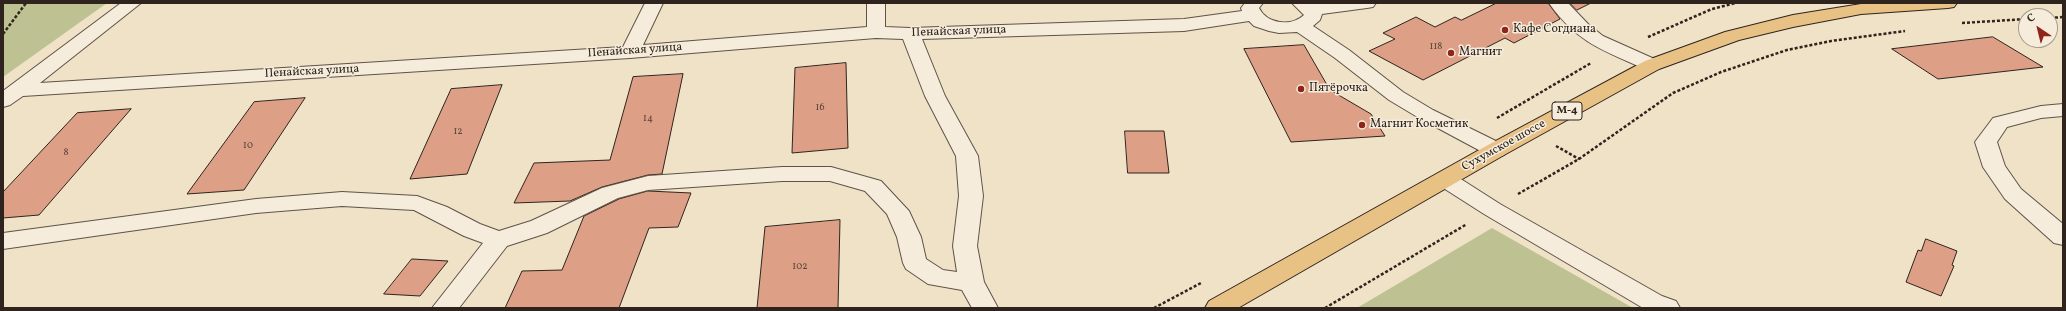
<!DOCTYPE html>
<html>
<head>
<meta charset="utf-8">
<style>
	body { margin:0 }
	#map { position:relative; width:2066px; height:311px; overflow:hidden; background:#efe2c7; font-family:Vollkorn,serif }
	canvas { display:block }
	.frame { position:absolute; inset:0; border:4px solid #2f231e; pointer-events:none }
	.north { position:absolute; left:2018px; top:8px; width:40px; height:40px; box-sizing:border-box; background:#f5ecdb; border:1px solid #a69c8f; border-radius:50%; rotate:325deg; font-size:11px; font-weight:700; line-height:16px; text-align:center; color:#2f231e }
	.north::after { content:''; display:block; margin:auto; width:14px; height:18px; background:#8f2418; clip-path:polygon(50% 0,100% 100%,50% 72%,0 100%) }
</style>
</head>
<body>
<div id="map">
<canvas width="2066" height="311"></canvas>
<div class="frame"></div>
<div class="north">С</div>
</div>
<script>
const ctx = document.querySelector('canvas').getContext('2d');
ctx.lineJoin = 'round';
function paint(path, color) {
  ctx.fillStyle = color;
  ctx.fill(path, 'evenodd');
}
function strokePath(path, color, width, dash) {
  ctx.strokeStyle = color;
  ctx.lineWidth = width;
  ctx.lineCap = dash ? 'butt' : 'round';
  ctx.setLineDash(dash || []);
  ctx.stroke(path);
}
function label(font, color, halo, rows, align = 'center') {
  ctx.font = font + ' Vollkorn,serif';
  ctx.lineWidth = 3;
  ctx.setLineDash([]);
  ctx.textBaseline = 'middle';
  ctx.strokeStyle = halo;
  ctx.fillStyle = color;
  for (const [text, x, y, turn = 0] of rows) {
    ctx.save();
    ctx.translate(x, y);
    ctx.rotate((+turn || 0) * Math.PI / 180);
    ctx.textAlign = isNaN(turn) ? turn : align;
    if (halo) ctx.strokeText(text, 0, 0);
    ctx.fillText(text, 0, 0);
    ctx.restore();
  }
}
const green = new Path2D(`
	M3,3H107L3,77Z
	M1492,228L1633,308H1357Z`);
const building = new Path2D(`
	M1497,3H1548L1560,19L1514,43L1505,38L1423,80L1369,51L1395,39L1383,33L1416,17L1435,27L1455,17L1461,20Z
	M1570,3H1591L1577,10Z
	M1993,37L2043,67L1938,79L1892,49Z
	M1304,45L1330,90L1371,114L1385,136L1291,142L1244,49Z
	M846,63L848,148L792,153L795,68Z
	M683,74L662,174L648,175L602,187L570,201L514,203L534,163L610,160L633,77Z
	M502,85L467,174L410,179L451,89Z
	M305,98L244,190L187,194L254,102Z
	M131,109L39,215L3,218V192L77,113Z
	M1125,131H1164L1169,173H1128Z
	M648,191L691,193L678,227L649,228L619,308H505L522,271L562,270L584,216L619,199Z
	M840,220L838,308H757L765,227Z
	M1926,239L1957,251L1952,265L1954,266L1941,296L1906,282L1918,250L1921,251Z
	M412,259L448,261L420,296L384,294Z`);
const path = new Path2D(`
	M2050,18L2063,17
	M1962,23L2026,19
	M3,34L26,3
	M1648,37L1712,9L1736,3
	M1497,118L1591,63
	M1556,146L1579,159
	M1518,194L1579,159L1673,93L1721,72L1787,50L1831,41L1905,31
	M1154,308L1201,283
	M1325,308L1467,224`);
const minor = new Path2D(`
	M121,3H141L40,83L623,47L645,3H663L643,45L867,27V3H885V27L910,28L1184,19L1242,11L1241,8L1245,3H1263L1259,8C1267,24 1291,27 1304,15L1292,3H1376L1373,7L1367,8L1322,14L1320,20L1313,26L1349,50L1403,92L1433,110L1504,145L1507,150L1504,155L1496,157L1488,155L1419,118L1389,100L1335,58L1297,32L1279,33L1269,31L1254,26L1249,21L1184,31L922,39L945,96L978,156L983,196L977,246L984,282L998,308H972L962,290L928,284L906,269L903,263L897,237L887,214L865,191L830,181H782L648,190L618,198L547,233L507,246L459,308H432L483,243L464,236L414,210L342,206L256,213L3,249V233L256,199L342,192L417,196L447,207L480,224L499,231L531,221L602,188L648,176L782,167H831L881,181L909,211L921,237L926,259L943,270L957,272L953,246L959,196L956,156L925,96L903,39L876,38L630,58L23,96L10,105L3,107V91Z
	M1549,3H1568L1589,25L1603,36L1659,61L1662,65L1659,69L1652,71L1645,69C1604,51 1576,42 1549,3Z
	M2063,104V116L2041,118L2007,127L1997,142L2005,166L2021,189L2063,224V245L2054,243L2005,199L1983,167L1975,142L1993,118L2041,106Z
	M1445,172L1453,174L1500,204L1662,296L1676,301L1680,308H1643L1484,214L1437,184L1434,179L1437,174Z`);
const highway = new Path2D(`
	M1957,3L1954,7L1948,8L1861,14L1793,27L1739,40L1659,69L1504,155L1238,308H1205L1209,301L1488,145L1645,61L1725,32L1793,15L1861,4Z`);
const markers = [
	[1505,30,4,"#8f2418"],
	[1451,53,4,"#8f2418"],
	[1301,89,4,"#8f2418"],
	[1362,125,4,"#8f2418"]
];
const numberNames = [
	["118",1436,47],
	["16",820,108],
	["14",648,119],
	["12",458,132],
	["10",248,146],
	["8",66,153],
	["102",800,267]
];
const shields = [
	[1567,111,30]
];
const shieldNames = [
	["М-4",1567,111]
];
const poiNames = [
	["Кафе Согдиана",1513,30],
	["Магнит",1459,53],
	["Пятёрочка",1309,89],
	["Магнит Косметик",1370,125]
];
const streetNames = [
	["Пенайская улица",959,32,-2],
	["Пенайская улица",635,51,-4],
	["Пенайская улица",312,72,-3],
	["Сухумское шоссе",1504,146,-29]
];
paint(green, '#bec292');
paint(building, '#dda086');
strokePath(building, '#2f231e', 1);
strokePath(minor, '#5f5348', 2);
strokePath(highway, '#2f231e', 2);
strokePath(path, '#2f231e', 2.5, [3, 2]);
paint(minor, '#f5ecdb');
paint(highway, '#e8c184');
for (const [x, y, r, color] of markers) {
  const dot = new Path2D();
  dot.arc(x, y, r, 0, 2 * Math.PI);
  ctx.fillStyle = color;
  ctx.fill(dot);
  strokePath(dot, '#f5ecdb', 1.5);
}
label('10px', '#5a4238', null, numberNames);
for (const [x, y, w] of shields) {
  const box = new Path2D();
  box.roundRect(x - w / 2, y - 9, w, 18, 3);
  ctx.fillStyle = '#f5ecdb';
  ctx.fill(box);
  strokePath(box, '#2f231e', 1);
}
label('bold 11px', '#2f231e', null, shieldNames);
label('12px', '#2f231e', '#f5ecdb', poiNames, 'left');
label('12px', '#2f231e', '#f5ecdb', streetNames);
</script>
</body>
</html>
